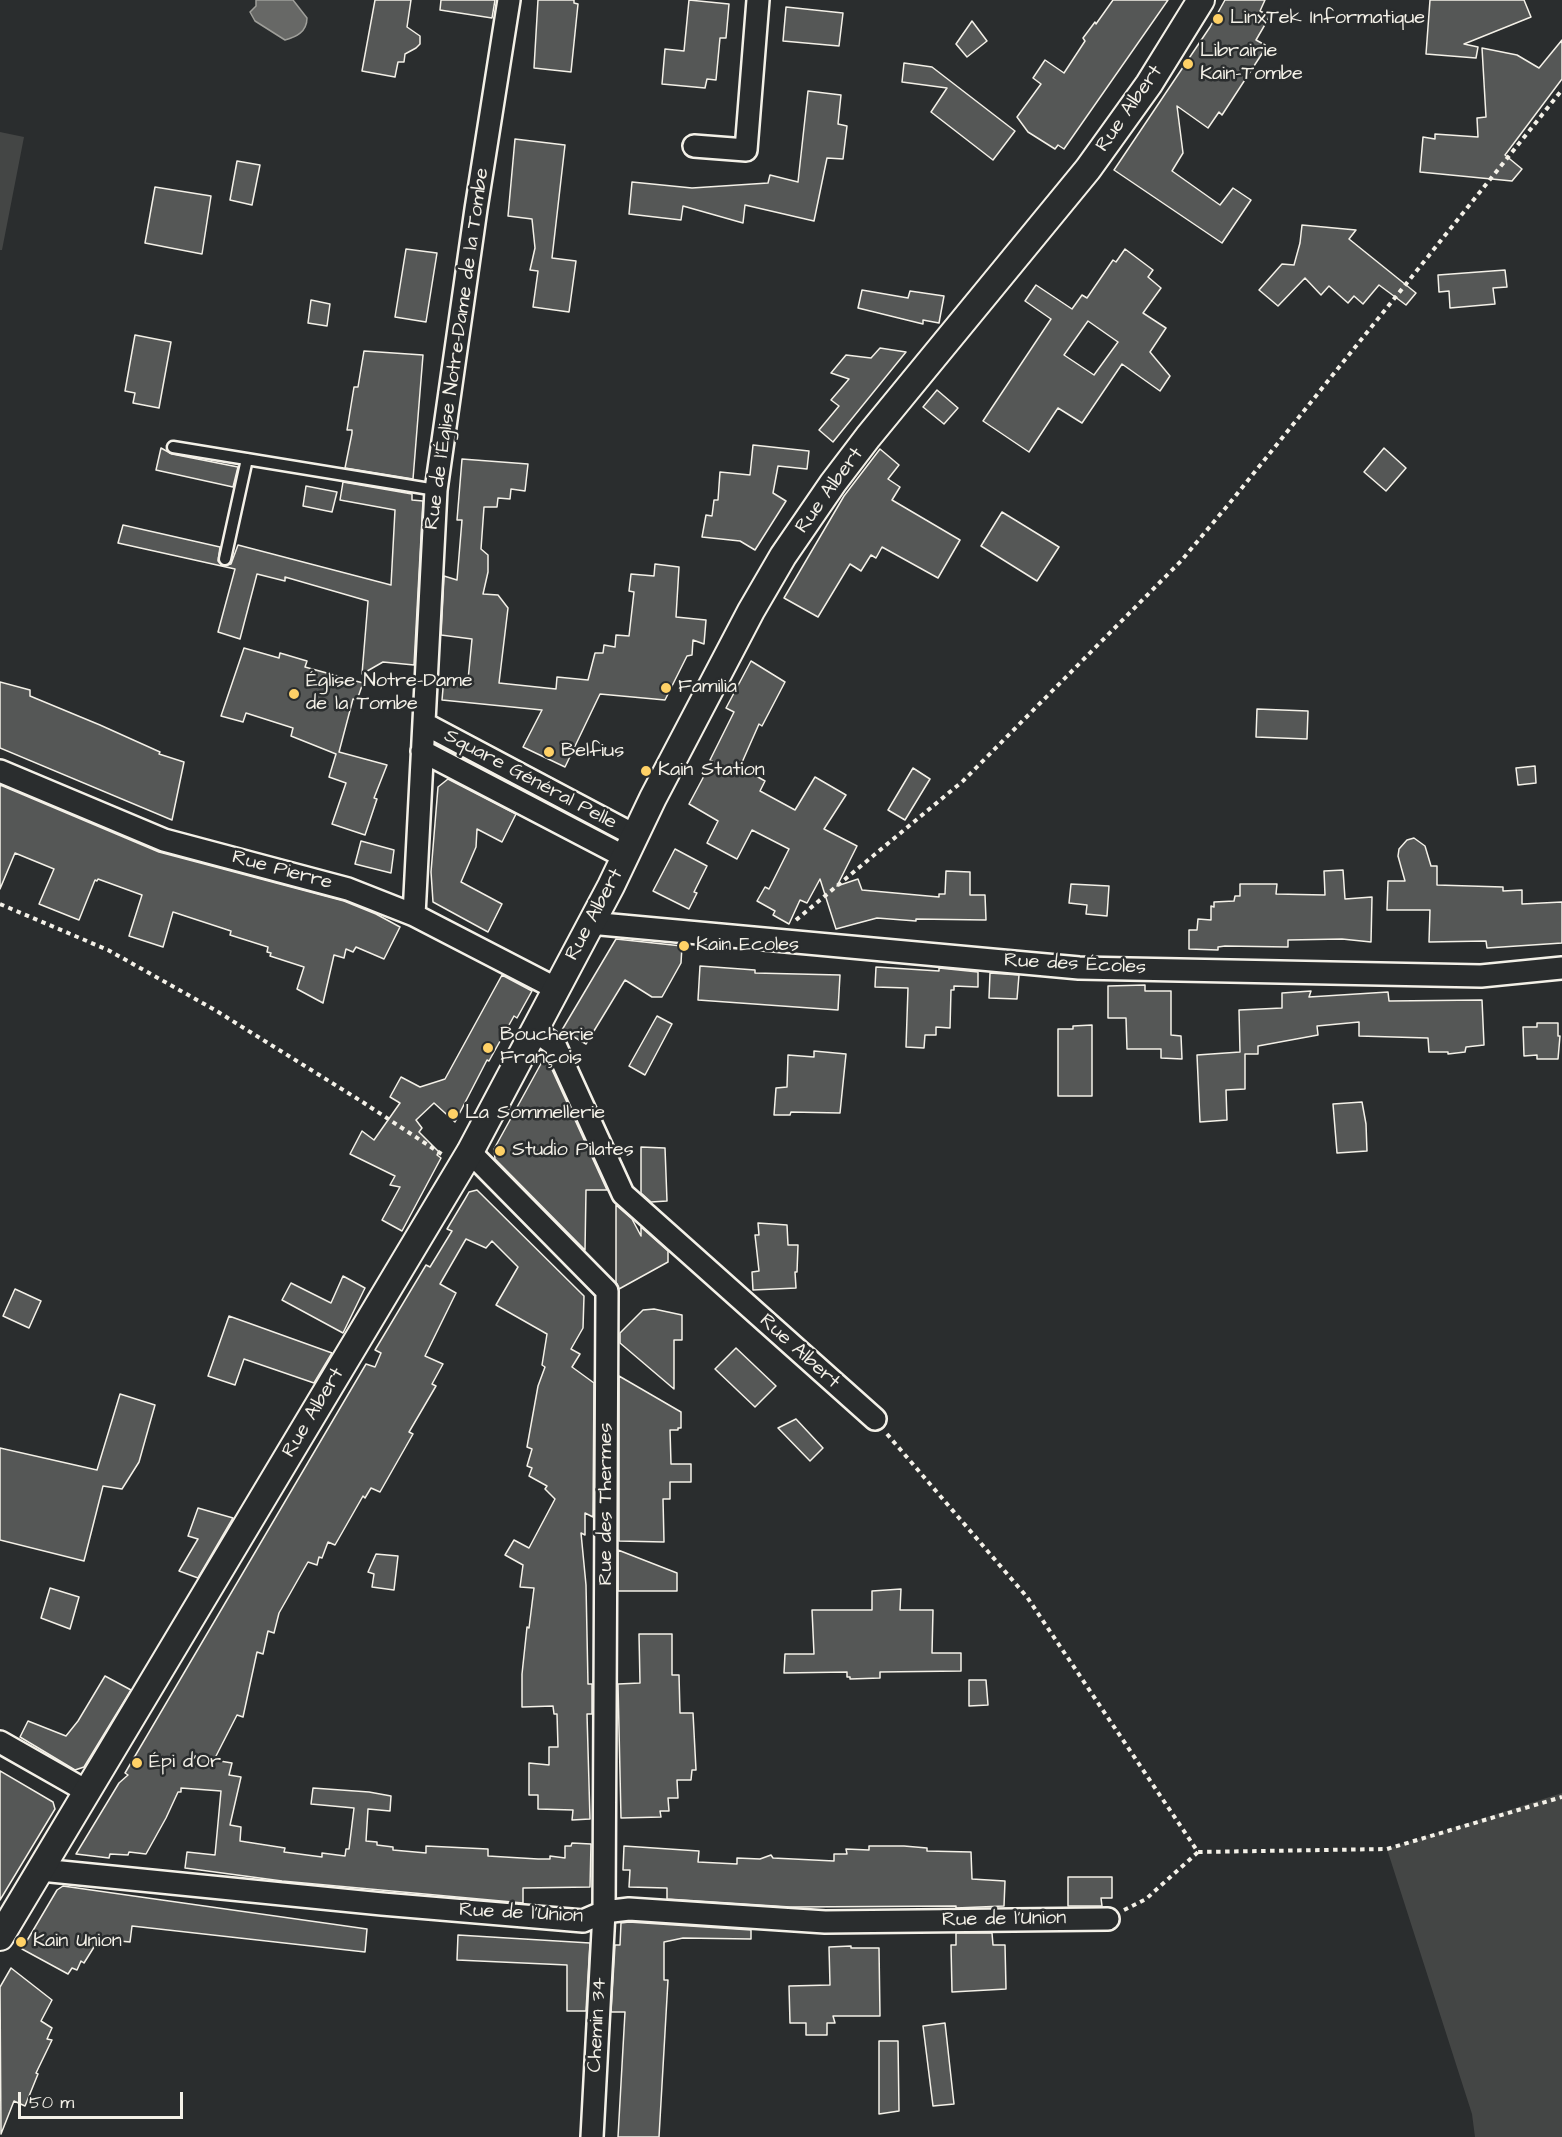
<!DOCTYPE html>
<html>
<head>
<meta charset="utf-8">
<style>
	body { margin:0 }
	#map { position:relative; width:1562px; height:2137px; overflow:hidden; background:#2a2d2e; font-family:"Architects Daughter",sans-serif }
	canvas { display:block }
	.scale { position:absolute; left:18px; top:2092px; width:165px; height:27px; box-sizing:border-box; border:3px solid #f4f1e8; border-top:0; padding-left:8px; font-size:18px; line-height:21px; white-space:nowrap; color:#f4f1e8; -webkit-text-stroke:4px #2a2d2e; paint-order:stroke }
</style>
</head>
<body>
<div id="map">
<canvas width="1562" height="2137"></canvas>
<div class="scale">50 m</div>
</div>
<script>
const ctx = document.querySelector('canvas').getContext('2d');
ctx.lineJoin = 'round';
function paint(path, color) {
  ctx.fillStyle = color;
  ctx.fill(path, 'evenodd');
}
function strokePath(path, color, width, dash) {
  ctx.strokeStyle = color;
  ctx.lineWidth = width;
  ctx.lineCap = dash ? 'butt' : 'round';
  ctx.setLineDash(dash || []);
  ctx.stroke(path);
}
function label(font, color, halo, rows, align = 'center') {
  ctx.font = font + ' "Architects Daughter",sans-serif';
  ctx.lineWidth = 5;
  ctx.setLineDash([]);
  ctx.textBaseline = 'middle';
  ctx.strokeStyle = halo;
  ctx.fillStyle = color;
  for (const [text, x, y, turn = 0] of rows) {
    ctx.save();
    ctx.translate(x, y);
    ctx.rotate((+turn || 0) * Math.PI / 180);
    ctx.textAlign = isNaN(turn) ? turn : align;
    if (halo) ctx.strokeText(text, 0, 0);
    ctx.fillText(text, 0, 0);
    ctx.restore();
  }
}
const green = new Path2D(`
	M0,132L24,137L2,250H0Z
	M1562,1793V2137H1475L1472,2114L1387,1849Z`);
const water = new Path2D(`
	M256,0H293L307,18C307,32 296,37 285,40L255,21L250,12L256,6Z`);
const building = new Path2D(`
	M375,0H411L407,27L420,36V44L416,48L405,54L404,62H398L395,77L362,71Z
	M441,0H495L492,18L440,10Z
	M538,0H574V3L578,4L571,72L534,68Z
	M689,0L729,4L726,38H720L716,80L707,79L705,88L662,84L665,49L684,51Z
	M1113,0H1168L1064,149L1058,145L1055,149L1028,132L1017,117L1041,84L1033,78L1045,60L1064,73L1085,41L1083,38L1095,22L1096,24Z
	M1225,0H1265L1260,11L1270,16L1256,40L1267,46L1222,115L1219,112L1208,128L1177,106L1183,153L1172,171L1220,205L1233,188L1251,200L1222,243L1114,170L1210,27Z
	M1430,0H1524L1531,17L1464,44L1478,47L1476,58L1426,54Z
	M786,7L843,13L839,46L783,41Z
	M972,21L987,41L967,57L956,44Z
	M1562,40V79L1505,155L1522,169L1512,181L1420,172L1423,137L1435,139V134L1478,137L1477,118L1486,117L1482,48L1517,55L1539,68Z
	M904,63L932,67L1015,131L993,160L931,112L947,88L902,82Z
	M808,91L841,95L838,124L847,126L843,159L827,158L814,221L745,205L743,223L683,206L681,220L629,214L632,182L692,188L768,183L770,175L798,182Z
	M515,139L565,145L552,258L576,261L569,312L533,307L538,271L530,270L535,248L532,219L508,216Z
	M237,161L260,165L252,205L230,200Z
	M155,187L211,196L202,254L145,243Z
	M1302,225L1356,230L1349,239L1416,293L1406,305L1379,285L1363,304L1354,296L1348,303L1329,286L1321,295L1305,278L1278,306L1259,290L1282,264L1294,265L1300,243Z
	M406,249L437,253L426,322L395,317Z
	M1125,249L1153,270L1148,277L1161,288L1143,313L1166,328L1150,352L1170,376L1160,391L1122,364L1082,423L1058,408L1029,452L983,421L1051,319L1025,301L1036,285L1072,309L1082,295L1087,298L1113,260L1116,262ZM1088,321L1118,342L1094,375L1064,355Z
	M1505,270L1507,287L1493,288L1495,304L1450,308L1449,291L1439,292L1438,275Z
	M862,290L908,298L910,291L944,296L939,323L923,320V324L858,308Z
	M311,300L330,304L327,326L308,323Z
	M135,335L171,342L159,408L133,403L135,393L125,391Z
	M880,348L906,352L833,442L819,430L839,406L831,400L849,379L831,373L846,355L871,358Z
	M364,351L423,355L413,479L345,468L352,433V430H347L354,387H358Z
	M937,390L958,408L944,424L923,407Z
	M753,445L809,451L807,469L778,466L773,493L786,501L755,550L740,541L702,537L706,515L712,516L714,500H718L720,472L750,475Z
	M161,448L172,454L238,467L233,487L156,470Z
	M1384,448L1406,468L1386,491L1364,472Z
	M880,449L899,465L888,479L900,487L892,500L960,540L938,578L882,547L876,558L871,555L861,571L850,564L818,617L784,598L844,496Z
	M462,459L528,464L525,491L511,489L510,499L498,498L497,507H484L481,549L488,555V572L483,594L498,595L508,608L499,683L556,689L557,677L588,680L595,653H603L604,645L615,647L616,635L629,636L634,592L629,591L631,574L654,576L655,564L679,567L676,617L706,620L704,644L693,640L692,655L687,656L665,700L600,694L565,767L523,747L542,710L442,700L444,677L468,680L472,639L441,635L444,576L457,580L462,520H457Z
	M343,482L412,494V500L423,501L414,665L383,662L362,674L368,601L285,577V581L257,574L240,639L218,632L235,569L118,543L123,525L220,547L218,561L223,566L231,564L238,545L391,585L395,510L340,500Z
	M306,486L337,492L332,512L303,506Z
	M1002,512L1059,547L1037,581L981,546Z
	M244,648L279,658L280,653L307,661L305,667L363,683L357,700L353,699L339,752L387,765L374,798L377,799L365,835L332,824L346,783L329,777L336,754L291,736L293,728L246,713L243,722L221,716Z
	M751,661L785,682L762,726L759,724L740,767L765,781L760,791L795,810L815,777L846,795L824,829L857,846L837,886L858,879L862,890L939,897V894H945L946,871L970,872V895H985L986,920L916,919V921L877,918L836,929L820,879L807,903L800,900L789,924L773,915L775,911L757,901L765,887L769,889L789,849L752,830L737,859L707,843L718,821L689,804L712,761L710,760L734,712L726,708Z
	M0,682L30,690V696L100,725L160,752L159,754L184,762L172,820L0,748Z
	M1257,709L1308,711L1307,739L1256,737Z
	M1535,766L1536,783L1518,785L1516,768Z
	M913,768L930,779L905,820L888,810Z
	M448,779L516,814L502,842L477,829L476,847L461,882L502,904L488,932L433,902L431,872L438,787Z
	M0,785L159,852L344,901L376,914L400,927L384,959L356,947L353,952L346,949L344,958L334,955L323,1003L297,989L304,967L270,956L271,953L267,952L268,947L230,935L231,931L173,912L163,947L129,936L142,895L98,879L97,881L95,880L79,920L39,904L54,869L15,853L0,889Z
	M1414,838L1425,846L1431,866H1437V885L1503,887V891L1522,890V904L1562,902V943L1487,948L1486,941L1429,942L1430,910H1387L1388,881H1405L1398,856L1399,849L1407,840Z
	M361,841L394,850L391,873L355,864Z
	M675,849L707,866L694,892L697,893L689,909L653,891Z
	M1343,870L1345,899L1372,897L1371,942L1342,939L1288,940V947L1225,946L1218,947V950L1189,949V930H1197L1198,919L1211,920V906L1214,907V902L1234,901L1235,896H1240V884H1277L1276,894L1325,895L1324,871Z
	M1071,884L1109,886L1107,916L1086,914L1087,905L1069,903Z
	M616,939L682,946L681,963L662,997H652L625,980L586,1044L562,1030Z
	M700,966L755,970V973L840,975L838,1010L698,1000Z
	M876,967L939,971V968L978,972V987L954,986V990H951L950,1028L936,1027V1035H925L924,1048L906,1047L908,988L875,987Z
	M990,973L1019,975L1017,999L989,998Z
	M502,975L532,991L517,1018L514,1016L489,1061L487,1060L455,1122L434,1103L416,1120L422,1128L419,1132L439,1152L437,1155L441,1158L402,1231L382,1220L400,1187L390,1185L395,1176L350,1154L362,1131L374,1140L400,1103L390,1097L401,1077L420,1087L445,1079Z
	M1145,985V991H1171V1035L1181,1036L1182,1059L1161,1058V1049H1127L1126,1018H1108V986Z
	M1311,991L1309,997L1388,992L1389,1001L1482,1000L1484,1045L1466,1047L1465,1052L1448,1054V1052H1429L1428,1038L1359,1036V1022L1317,1026L1318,1035L1258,1046V1054H1245V1089L1226,1090L1227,1120L1200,1122L1197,1055L1240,1052L1239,1010L1282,1008V993Z
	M657,1016L672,1024L645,1075L629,1066Z
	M1537,1023H1558V1036H1560L1558,1059H1537V1055L1524,1056L1523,1027H1537Z
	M1092,1025V1096H1058V1029H1073V1026Z
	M814,1051L846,1054L840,1113L791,1112L790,1115H774L776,1088L787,1087L788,1055L814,1057Z
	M543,1060L549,1063L607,1190H586L585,1250L495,1159L494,1149Z
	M1362,1102L1366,1124L1367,1151L1337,1153L1333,1104Z
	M641,1147L665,1148L667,1201L651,1202L641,1193Z
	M477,1190L584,1296L583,1328L571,1349L580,1354L572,1367L594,1383L593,1517L585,1513V1535L581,1533L586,1585L588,1684H592V1714H587L590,1819L572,1820L573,1810L538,1809V1795H529V1763L549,1765V1747H558L557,1714H554L553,1706L522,1707V1674L527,1627L529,1628L534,1588L520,1587L523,1565L505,1555L514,1540L529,1548L555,1499L545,1489L547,1486L529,1476L532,1468L527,1466L532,1449L527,1447L538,1386L545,1367L542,1365L547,1334L496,1305L518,1267L492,1241L486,1248L466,1239L440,1284L456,1293L425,1356L443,1364L432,1384L436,1386L409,1432L413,1434L380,1492L371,1488L365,1498L363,1496L335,1545L328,1542L322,1558L319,1557L317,1565L308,1562L279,1613L274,1633L268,1631L263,1654L257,1652L243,1717L237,1715L214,1760L232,1763L229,1775L241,1777L230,1825L241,1827L240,1841L285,1848L284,1852L322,1857V1853L345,1856L346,1849H349L354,1808L311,1804L313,1788L369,1792L391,1796L390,1811L368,1809L366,1841L377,1842V1845L393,1847V1850L426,1853V1846L488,1849V1856L538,1859H550V1856L565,1858V1846H571L572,1843L591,1844L590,1887L523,1888V1903L282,1881L185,1868L187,1852L215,1855L221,1791L181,1788V1792H178L166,1818L146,1854L129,1852L128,1855L110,1854L109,1858L76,1854L119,1783L128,1775L125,1773L366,1364L375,1367L381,1353L375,1350L426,1265L430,1267L452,1231L447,1229L465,1199L469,1192Z
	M616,1205L632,1219L641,1236V1227L668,1251V1262L619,1289L616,1282Z
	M758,1223L787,1225L788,1245H798L797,1272H795L796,1288L753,1290L752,1272L759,1271L755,1235H759Z
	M343,1276L365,1288L343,1333L282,1300L291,1283L331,1303Z
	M15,1289L41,1301L29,1328L3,1316Z
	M654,1309L682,1315V1340H674V1389L620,1343V1333L643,1310Z
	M229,1316L332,1353L314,1383L244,1359L235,1385L208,1376Z
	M736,1348L776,1386L755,1407L715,1369Z
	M619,1376L681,1412V1428H678V1430H670L671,1464H691V1482H670V1499H663L664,1542L619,1541Z
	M120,1394L155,1405L139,1462L122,1489L103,1486L84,1561L0,1540V1448L97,1470Z
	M796,1419L823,1448L810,1461L778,1428Z
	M198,1508L233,1518L198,1578L179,1571L198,1539L188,1536Z
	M618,1550L677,1573V1591H618Z
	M376,1554L398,1556L394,1590L372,1587L374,1574L368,1572Z
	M50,1588L79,1597L70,1629L41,1618Z
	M901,1589L900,1610H933L932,1653H961V1671L880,1672V1678L850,1679V1677H847V1672L784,1673L785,1654H814L812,1610H872V1591Z
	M639,1634H672V1675H679L680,1713H693L696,1770H692L691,1780H677L678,1798H668L669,1811H660L661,1817L621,1818L618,1684L640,1683Z
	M105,1676L131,1690L84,1767L75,1770L20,1737L28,1721L66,1736L78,1721Z
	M969,1680H986L988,1705L969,1706Z
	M0,1771L53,1802L55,1809L0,1900Z
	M624,1846L699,1851L698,1862L737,1864V1858L760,1859L771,1855L773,1858L834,1861V1854H847L846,1849L869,1850V1846H904L927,1848V1851L971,1852L972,1879L1005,1881L1004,1906L956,1908V1906L790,1907L667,1899V1888L629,1887L630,1870H623Z
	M1068,1877H1112V1898H1101L1102,1906H1068Z
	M63,1886L367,1929L365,1952L132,1926L130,1942L99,1939L84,1963L81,1961L77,1970L72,1968L68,1974L22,1949L57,1890Z
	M629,1922L751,1930V1939L683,1938L664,1942V1980H668L659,2137H618L625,2012H611L615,1945H620L621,1923Z
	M956,1933H992L993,1945H1005L1006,1989L952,1992L951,1945H956Z
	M458,1935L590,1943L586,2011H567V1965L457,1960Z
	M851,1946V1948H879L880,2016H833L835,2023H827V2035H806V2023H790L789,1986L830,1985L829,1947Z
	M11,1968L52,2000L41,2021L52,2028L47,2039L52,2040L36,2073L38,2074L25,2106L14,2101L1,2134L0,1987Z
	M945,2023L954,2104L933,2106L923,2026Z
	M879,2041H898L899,2111L879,2114Z`);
const path = new Path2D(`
	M0,904L108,950L215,1010L361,1101L443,1155
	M796,920L963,781L1181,561L1233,499L1562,90
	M887,1434L1027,1597L1198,1852L1387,1849L1562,1797
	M1124,1910L1146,1899L1198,1852`);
const service = new Path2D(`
	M173,447L436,490
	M225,559L247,459`);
const minor = new Path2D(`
	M694,146L746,150L758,0
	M425,724L636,836
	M422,751L625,857
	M0,771L164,840L348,889L414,915L557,989
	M414,915L436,490L476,209L509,0
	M590,923L1079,968L1481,976L1562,968
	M535,1031L555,1045L623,1194L875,1419
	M470,1152L607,1291L604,1912L592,2137
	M0,1742L88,1792
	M41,1870L382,1904L583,1921L604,1912L629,1909L825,1922L1108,1919`);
const tertiary = new Path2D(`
	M0,1937L470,1152L611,886L653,798L751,611L783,556L833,483L868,437L1088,169L1149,84L1201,0`);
const markers = [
	[1218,19,6,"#ffd166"],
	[1188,64,6,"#ffd166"],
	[666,688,6,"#ffd166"],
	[294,694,6,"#ffd166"],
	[549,752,6,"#ffd166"],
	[646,771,6,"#ffd166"],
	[684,946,6,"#ffd166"],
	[488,1048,6,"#ffd166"],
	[453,1114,6,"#ffd166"],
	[500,1151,6,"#ffd166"],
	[137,1763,6,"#ffd166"],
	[21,1942,6,"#ffd166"]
];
const poiNames = [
	["LinxTek Informatique",1230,19],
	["Librairie",1200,52],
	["Kain-Tombe",1200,75],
	["Église Notre-Dame",306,682],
	["de la Tombe",306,705],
	["Familia",678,688],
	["Belfius",561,752],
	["Kain Station",658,771],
	["Kain Ecoles",696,946],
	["Boucherie",500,1036],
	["François",500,1059],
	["La Sommellerie",465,1114],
	["Studio Pilates",512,1151],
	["Épi d'Or",149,1763],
	["Kain Union",33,1942]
];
const streetNames = [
	["Rue Albert",1130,109,-55],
	["Rue de l’Église Notre-Dame de la Tombe",458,349,-82],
	["Rue Albert",830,491,-54],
	["Square Général Pelle",530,780,28],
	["Rue Pierre",282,871,15],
	["Rue Albert",595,915,-62],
	["Rue des Écoles",1075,965,3],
	["Rue Albert",799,1352,42],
	["Rue Albert",314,1413,-59],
	["Rue des Thermes",607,1504,-90],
	["Rue de l'Union",521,1914,3],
	["Rue de l'Union",1004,1920,-1],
	["Chemin 34",598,2025,-87]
];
paint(green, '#444645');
paint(water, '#676866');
strokePath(water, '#9f9f9a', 1.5);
paint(building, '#555756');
strokePath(building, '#f4f1e8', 1.5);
strokePath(service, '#f4f1e8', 15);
strokePath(minor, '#f4f1e8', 26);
strokePath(tertiary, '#f4f1e8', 30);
strokePath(path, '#f4f1e8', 4, [4.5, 4.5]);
strokePath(service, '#2a2d2e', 10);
strokePath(minor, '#2a2d2e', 21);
strokePath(tertiary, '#2a2d2e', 26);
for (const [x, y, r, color] of markers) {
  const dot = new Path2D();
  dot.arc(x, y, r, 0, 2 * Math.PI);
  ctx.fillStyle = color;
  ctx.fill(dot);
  strokePath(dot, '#2a2d2e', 2);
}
label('20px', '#f4f1e8', '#2a2d2e', poiNames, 'left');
label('20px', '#f4f1e8', '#2a2d2e', streetNames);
</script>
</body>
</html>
